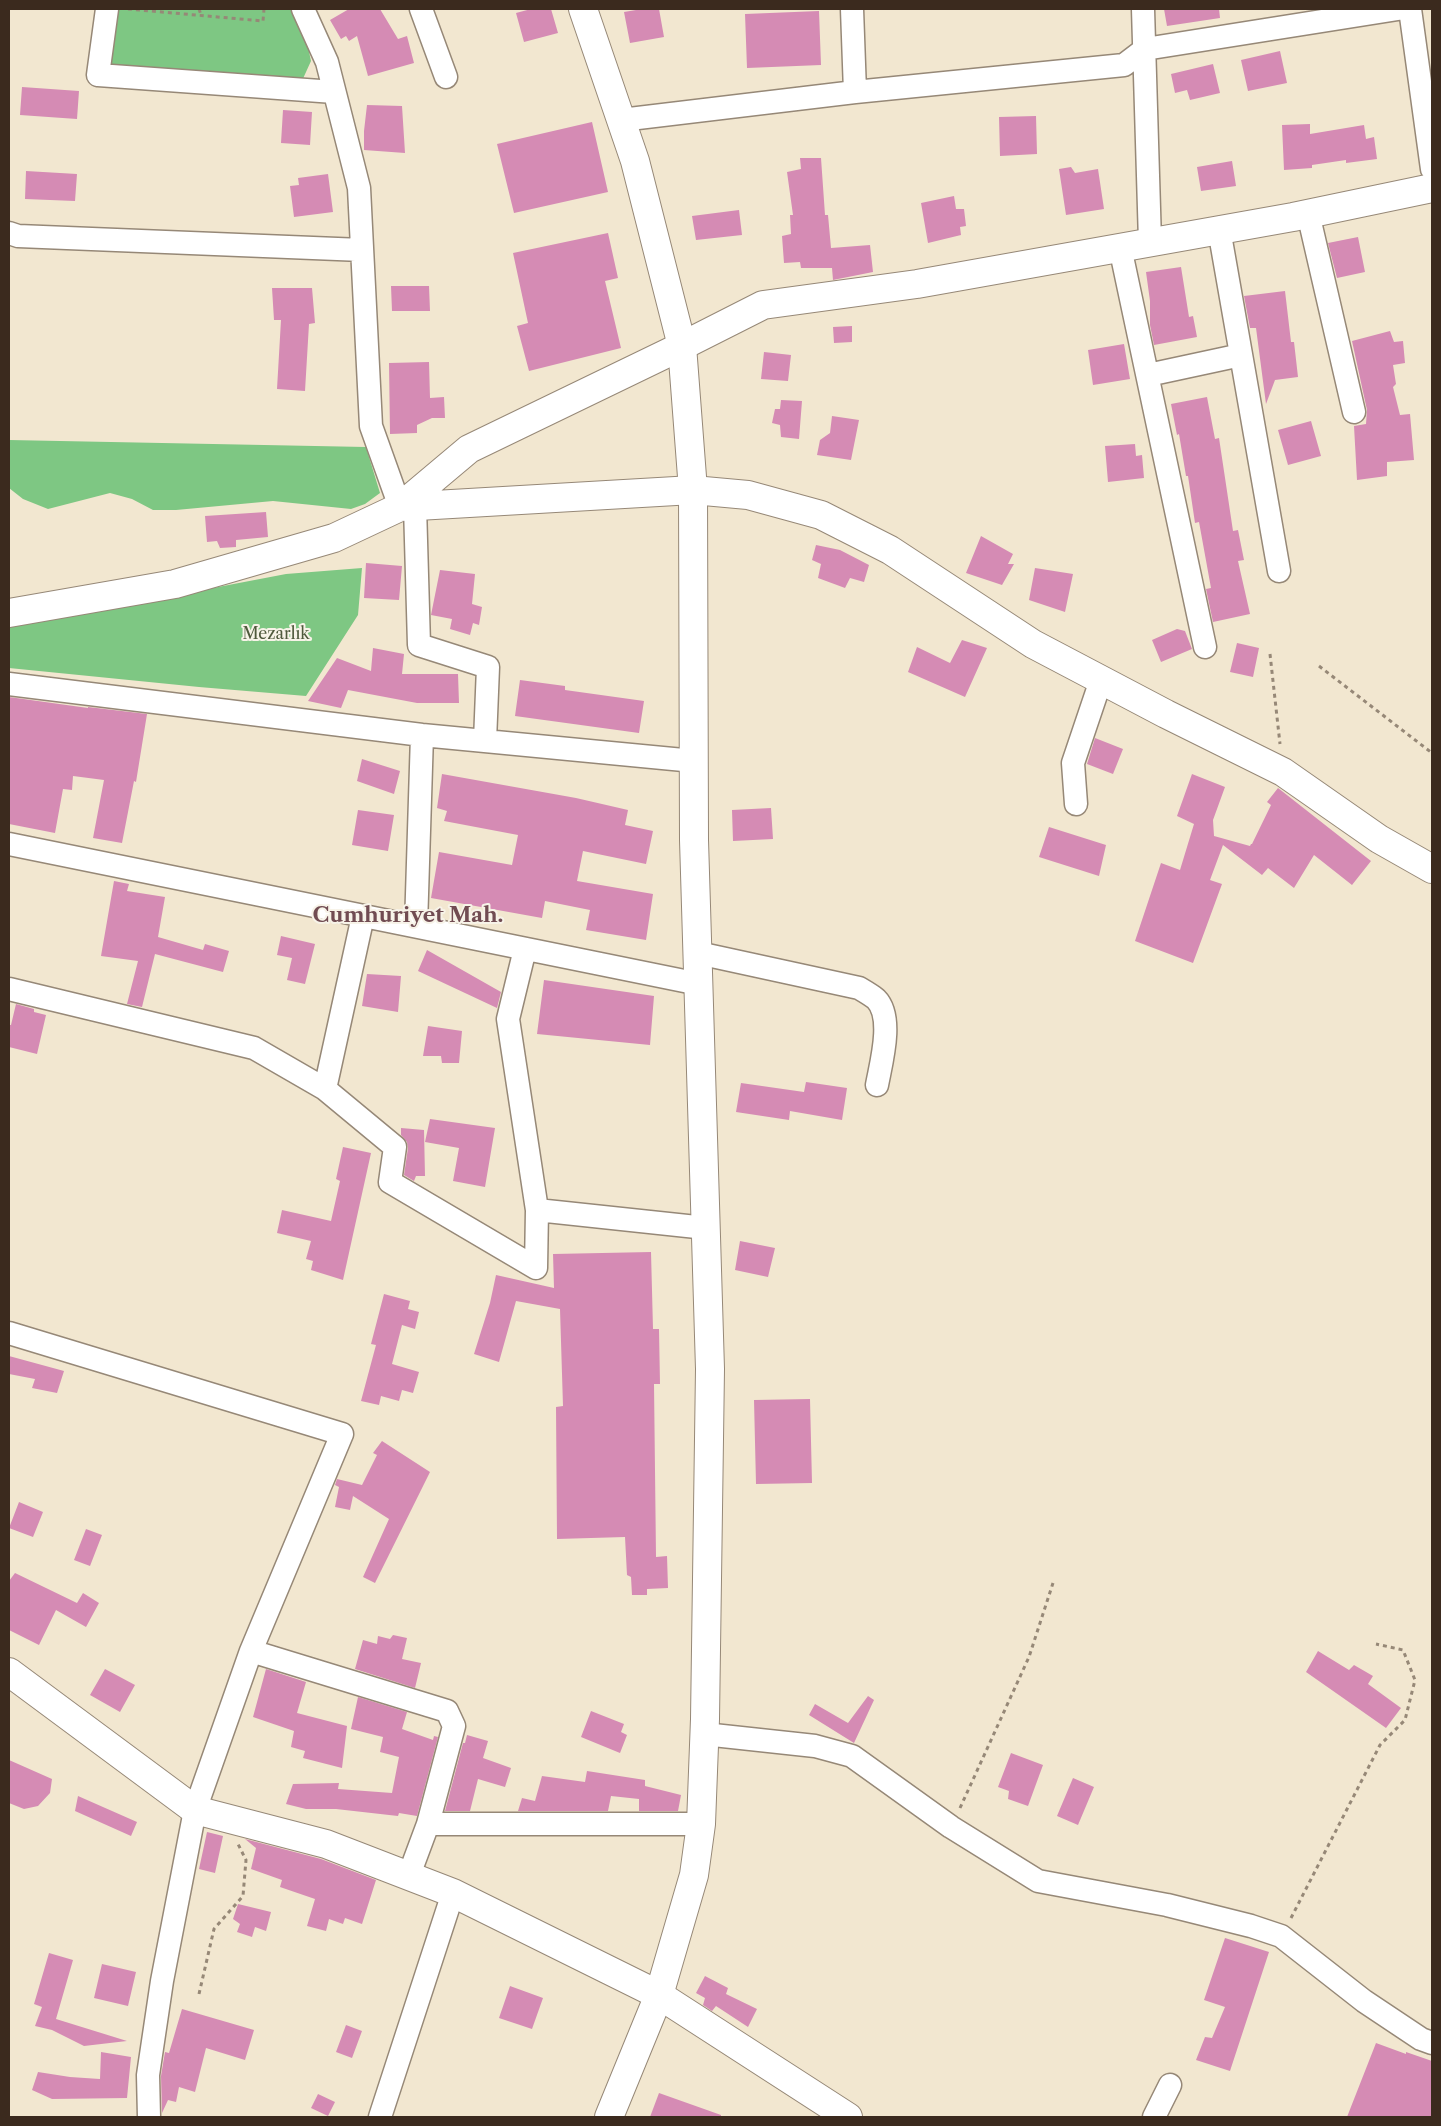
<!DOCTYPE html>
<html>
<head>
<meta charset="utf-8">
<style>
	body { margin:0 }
	#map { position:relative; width:1441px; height:2126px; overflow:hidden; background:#f2e7d0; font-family:"Libre Caslon Text",serif }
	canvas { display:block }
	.frame { position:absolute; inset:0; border:10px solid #3b2a1e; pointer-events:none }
</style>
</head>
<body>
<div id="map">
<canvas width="1441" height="2126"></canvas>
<div class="frame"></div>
</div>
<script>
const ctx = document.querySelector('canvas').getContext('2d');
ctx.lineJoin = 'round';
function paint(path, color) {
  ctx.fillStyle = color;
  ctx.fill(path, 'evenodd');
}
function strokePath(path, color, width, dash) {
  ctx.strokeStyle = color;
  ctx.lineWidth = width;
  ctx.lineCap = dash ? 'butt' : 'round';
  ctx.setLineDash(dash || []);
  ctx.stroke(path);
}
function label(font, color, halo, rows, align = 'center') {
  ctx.font = font + ' "Libre Caslon Text",serif';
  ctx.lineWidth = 4;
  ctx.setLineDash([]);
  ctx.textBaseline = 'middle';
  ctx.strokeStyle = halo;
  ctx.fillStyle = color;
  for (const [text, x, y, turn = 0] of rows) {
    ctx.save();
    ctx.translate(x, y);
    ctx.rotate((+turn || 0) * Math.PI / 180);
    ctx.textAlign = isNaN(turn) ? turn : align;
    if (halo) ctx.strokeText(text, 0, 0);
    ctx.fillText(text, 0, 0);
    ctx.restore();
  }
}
const green = new Path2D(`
	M119,9H296L305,33L311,61L301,83L109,66Z
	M9,440L366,447L380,493L365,504L351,509L273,501L176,510H153L132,499L110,493L48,509L23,499L9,488Z
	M362,568L358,615L306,696L199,687L9,668V627L286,574Z`);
const building = new Path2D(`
	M349,9H380L398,39L407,36L414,63L368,76L357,36L349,41L346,36L341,39L330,20Z
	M531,9H551L558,33L524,42L516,13Z
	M642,9H659L664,37L630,43L624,12Z
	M1164,9H1219L1220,18L1167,26Z
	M819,11L821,65L747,68L745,14Z
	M1280,51L1287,83L1248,91L1241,60Z
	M1213,64L1220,93L1190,100L1187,90L1175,93L1171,74Z
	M22,87L79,91L77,119L20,115Z
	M367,105L402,106L405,153L364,150V131Z
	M283,110L312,112L310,145L281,143Z
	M1036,116L1037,154L1000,156L999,117Z
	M592,122L608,192L514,213L497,144Z
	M1310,124V134L1364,125L1366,139L1374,137L1377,159L1346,163V160L1312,165V168L1284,170L1282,125Z
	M800,158H821L825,215H828L831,248L870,245L873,272L833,280L832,268H801L800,262L784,263L782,236L791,234L790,215H793L787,172L801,169Z
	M1232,161L1236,186L1201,191L1197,167Z
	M1071,167L1075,173L1098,169L1104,209L1066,215L1059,169Z
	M26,171L77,174L75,201L25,199Z
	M328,174L333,212L294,217L290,186L299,185L298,178Z
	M954,196L956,209H964L966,226L960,227L961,235L928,243L921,203Z
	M739,210L742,235L696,240L692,216Z
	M608,233L618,278L605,281L621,348L529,371L517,326L528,323L513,253Z
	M1358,237L1365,272L1337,278L1328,243Z
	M1181,267L1189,317L1193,316L1197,337L1154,345L1150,325V301L1146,272Z
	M391,286H429L430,311H392Z
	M272,288H312L315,323L309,324L305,391L277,389L281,320H274Z
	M1285,291L1291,342H1294L1298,377L1275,380L1266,404L1256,328H1250L1244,296Z
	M852,326V342L834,343L833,327Z
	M1390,331L1394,342L1403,341L1405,363L1393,365L1396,384L1393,387L1400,415L1410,414L1414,460L1387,462V476L1357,480L1354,426L1366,424L1367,410L1352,341Z
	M1124,344L1130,379L1093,385L1088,350Z
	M764,352L791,355L788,381L761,379Z
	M429,362L430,398L444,397L445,418H432L417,425V433L390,434L389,363Z
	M1207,397L1215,439L1219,438L1233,531L1238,530L1244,560L1238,561L1250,614L1213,622L1206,589L1211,588L1199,522L1195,523L1188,476H1186L1179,434L1177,435L1171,404Z
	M781,400L802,401L799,439L781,437L780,425L772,423L775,409H780Z
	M832,416L859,420L851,460L817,455L820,440L830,433Z
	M1311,421L1321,456L1288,465L1278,430Z
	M1135,444L1136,456L1142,455L1144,478L1108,482L1105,446Z
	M266,512L268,537L236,540V547L220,548L217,541L207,542L205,516Z
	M981,536L1013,554L1008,564H1014L1002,585L966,573Z
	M816,545L840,550L869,565L864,582L850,578L845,588L818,578L821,564L812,560Z
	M366,563L402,566L399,600L364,598Z
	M1035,568L1073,574L1065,612L1029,600Z
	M440,570L475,574L472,604L482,607L479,625L473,623L470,635L450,629L452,619L431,615Z
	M1177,629L1185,631L1192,649L1161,662L1152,640Z
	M962,640L987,648L965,697L908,672L917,647L950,663Z
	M1237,643L1259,648L1253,677L1230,672Z
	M373,648L404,654L402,674H458L459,703H417L348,690L341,708L308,701L337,658L371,671Z
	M520,680L565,686V690L644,701L639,733L515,716Z
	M9,697L88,708V707L147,714L136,782L134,781L122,843L93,838L104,780L73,776L72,790L63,789L55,833L9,824Z
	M1095,738L1123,749L1113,774L1087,764Z
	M362,759L400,771L394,794L357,781Z
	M442,774L576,798L628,810L625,825L653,831L646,864L583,851L577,881L653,894L646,940L586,930L590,910L545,901L542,918L431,898L439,852L512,865L518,835L444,821L447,811L437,808Z
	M1192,774L1225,787L1213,820L1214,836L1250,846L1251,844H1252L1271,805L1267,802L1278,788L1371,861L1352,885L1314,855L1294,888L1268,868L1262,875L1223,845L1210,880L1222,884L1193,963L1135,941L1161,863L1180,870L1194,824L1177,816Z
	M771,808L773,839L733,841L732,810Z
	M358,810L394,815L388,851L352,845Z
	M1049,827L1106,845L1099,876L1039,857Z
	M114,881L129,884L127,891L165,897L158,937L203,950L205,944L229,951L223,972L155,954L142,1007L127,1004L138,961L101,956Z
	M281,936L315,944L305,984L287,980L292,958L277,955Z
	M427,950L501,992L497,1008L418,971Z
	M367,974L401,976L398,1012L362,1006Z
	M544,980L654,996L650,1045L537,1034Z
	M16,1004L34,1009V1012L46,1015L37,1054L9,1047V1025H11Z
	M428,1026L462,1031L459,1063H442L441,1056H423Z
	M806,1082L847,1088L842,1120L790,1111L789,1120L736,1112L741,1083L804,1092Z
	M430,1119L495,1128L485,1187L453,1181L459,1148L425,1142Z
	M401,1128L424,1130L425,1176H416L414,1181L404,1175L408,1148L407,1142L401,1135Z
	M343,1147L371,1153L343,1280L311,1270L313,1261L306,1259L311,1241L277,1233L282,1210L331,1221L340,1181L336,1179Z
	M740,1241L775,1248L768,1277L735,1270Z
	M651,1252L653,1329H659L660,1384H654L656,1557L667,1556L668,1588L647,1589V1595H632L631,1577L627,1575L625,1537L557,1539L556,1407L563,1406L560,1309L516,1301L499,1362L474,1354L490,1303L496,1275L554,1288L553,1254Z
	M384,1294L410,1301L408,1309L419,1312L415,1329L402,1325L392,1364L419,1372L413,1393L402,1390L399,1401L381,1396L379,1405L361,1401L376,1345L371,1344Z
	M9,1356L64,1371L57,1393L32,1388L35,1379L9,1374Z
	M810,1399L812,1483L756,1484L754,1400Z
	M382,1441L430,1472L375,1583L363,1577L389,1519L353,1496L350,1510L335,1507L339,1487L335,1485L337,1479L362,1485L377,1455L373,1453Z
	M19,1502L43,1512L33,1537L9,1528Z
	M86,1529L102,1535L90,1566L74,1560Z
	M15,1573L77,1603L83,1593L99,1603L86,1627L56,1610L39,1645L9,1630V1581Z
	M393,1635L407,1638L402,1659L421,1663L415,1688L355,1669L363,1640L377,1644L378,1636L390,1639Z
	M1318,1651L1349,1670L1354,1665L1373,1676L1368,1684L1401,1708L1386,1728L1306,1672Z
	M105,1669L135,1685L120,1712L90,1695Z
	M266,1669L306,1682L297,1713L347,1726L342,1768L303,1758L305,1751L291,1747L294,1731L253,1717Z
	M868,1696L874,1700L854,1743L809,1715L815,1704L848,1723Z
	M358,1697L407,1712L402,1729L433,1740L434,1736L438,1737L417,1816L399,1813L398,1816L336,1809H306L286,1804L293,1784L339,1783L338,1789L392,1793L399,1757L380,1752L383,1737L351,1729Z
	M591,1711L624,1724L621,1732L627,1735L620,1753L581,1737Z
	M467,1735L488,1741L483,1758L511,1768L505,1787L478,1779L470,1811H445L463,1743H465Z
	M1011,1753L1043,1765L1028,1806L1008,1799L1009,1791L998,1787Z
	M9,1760L52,1779L50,1793L38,1806L24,1809L9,1803Z
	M587,1771L645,1780V1786L681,1795L678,1811H639V1799L611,1796L608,1811H518L522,1798L535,1801L542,1776L585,1782Z
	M1073,1778L1094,1787L1078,1825L1057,1816Z
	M78,1796L137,1822L131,1836L75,1811Z
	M207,1832L223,1836L215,1873L199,1869Z
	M245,1839L321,1859L376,1880L362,1924L345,1918L343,1924L329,1919L326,1931L307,1926L315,1899L280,1887L282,1880L251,1869L256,1848Z
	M238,1904L271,1912L266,1931L255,1927L252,1937L237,1932L240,1924L233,1919Z
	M1225,1938L1269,1952L1230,2071L1196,2060L1205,2037L1212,2038L1225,2007L1204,2000Z
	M49,1953L73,1960L56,2019L127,2041L84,2046L52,2030L35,2026L42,2007L34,2004Z
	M102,1964L136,1972L128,2006L94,1998Z
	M705,1976L728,1988L726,1994L757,2009L748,2027L716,2006L712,2011L703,2005L705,1998L696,1993Z
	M510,1986L543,1998L532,2029L499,2018Z
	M182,2009L254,2030L245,2060L206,2048L195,2092L179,2087L176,2102L168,2100L162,2113L161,2076L165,2052L169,2053Z
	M346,2025L362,2031L352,2058L336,2052Z
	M1376,2043L1406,2054V2052L1432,2061V2117H1347Z
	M101,2052L131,2057L127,2098L52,2099L32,2090L38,2072L70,2077L100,2079Z
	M659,2093L721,2115V2117H650Z
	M318,2094L335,2102L328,2116L311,2108Z`);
const path = new Path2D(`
	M128,9L263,21L264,9
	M199,9L201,15
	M1270,654L1280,744
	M1319,666L1432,753
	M960,1808L1029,1657L1053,1583
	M1291,1918L1380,1745L1405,1720L1415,1680L1403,1650L1376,1644
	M199,1994L214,1929L243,1896L246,1860L238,1844`);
const minor = new Path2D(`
	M107,9L98,75L334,92
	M303,9L327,62L359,188L371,426L400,507
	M421,9L446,77
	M852,9L855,92
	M1143,9L1150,242
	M1410,9L1432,169
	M621,120L855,92L1124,65L1145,49L1398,9
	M1308,213L1354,412
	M1219,229L1279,571
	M9,233L18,236L362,250
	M1120,247L1205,647
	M1148,375L1241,355
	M415,506L419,645L488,667L485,741
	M9,684L422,735L694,761
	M1076,804L1073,763L1101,680
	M9,844L699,984
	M363,916L325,1089L395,1147L390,1182L536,1268L537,1210L508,1019L525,949
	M416,926L422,735
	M698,953L859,988C864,991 871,995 876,999C894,1017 881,1063 877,1085
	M9,989L254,1048L325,1089
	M537,1210L706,1228
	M9,1333L342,1434L251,1651L195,1810L162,1981L148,2075L149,2117
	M251,1651L447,1711L454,1726L428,1824
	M704,1734L815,1746L852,1756L951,1827L1038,1881L1167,1905L1251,1926L1281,1936L1364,2001L1421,2039L1432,2043
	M409,1875L428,1824H701
	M380,2117L453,1893
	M1154,2117L1170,2085`);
const tertiary = new Path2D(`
	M400,507L693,490L748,495L821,515L890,550L1033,644L1166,714L1283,772L1379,839L1432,869
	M9,613L175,584L334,538L400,507L469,449L682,346L763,305L917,284L1293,217L1432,188
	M9,1672L195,1810L326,1844L453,1893L659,1995L848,2117`);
const secondary = new Path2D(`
	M583,9L635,161L682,346L693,490L694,840L710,1369L705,1719L701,1824L694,1875L659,1995L609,2117`);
const parkNames = [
	["Mezarlık",276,634]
];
const districtNames = [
	["Cumhuriyet Mah.",408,916]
];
paint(green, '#7ec783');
paint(building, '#d58bb4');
strokePath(minor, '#968877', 25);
strokePath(tertiary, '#968877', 30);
strokePath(secondary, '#968877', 30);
strokePath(path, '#968877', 3, [4, 4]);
strokePath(minor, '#fff', 22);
strokePath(tertiary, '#fff', 28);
strokePath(secondary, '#fff', 28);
label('16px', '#4f593c', '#f7f3e8', parkNames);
label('bold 21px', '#714c52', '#f7f3e8', districtNames);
</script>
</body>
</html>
